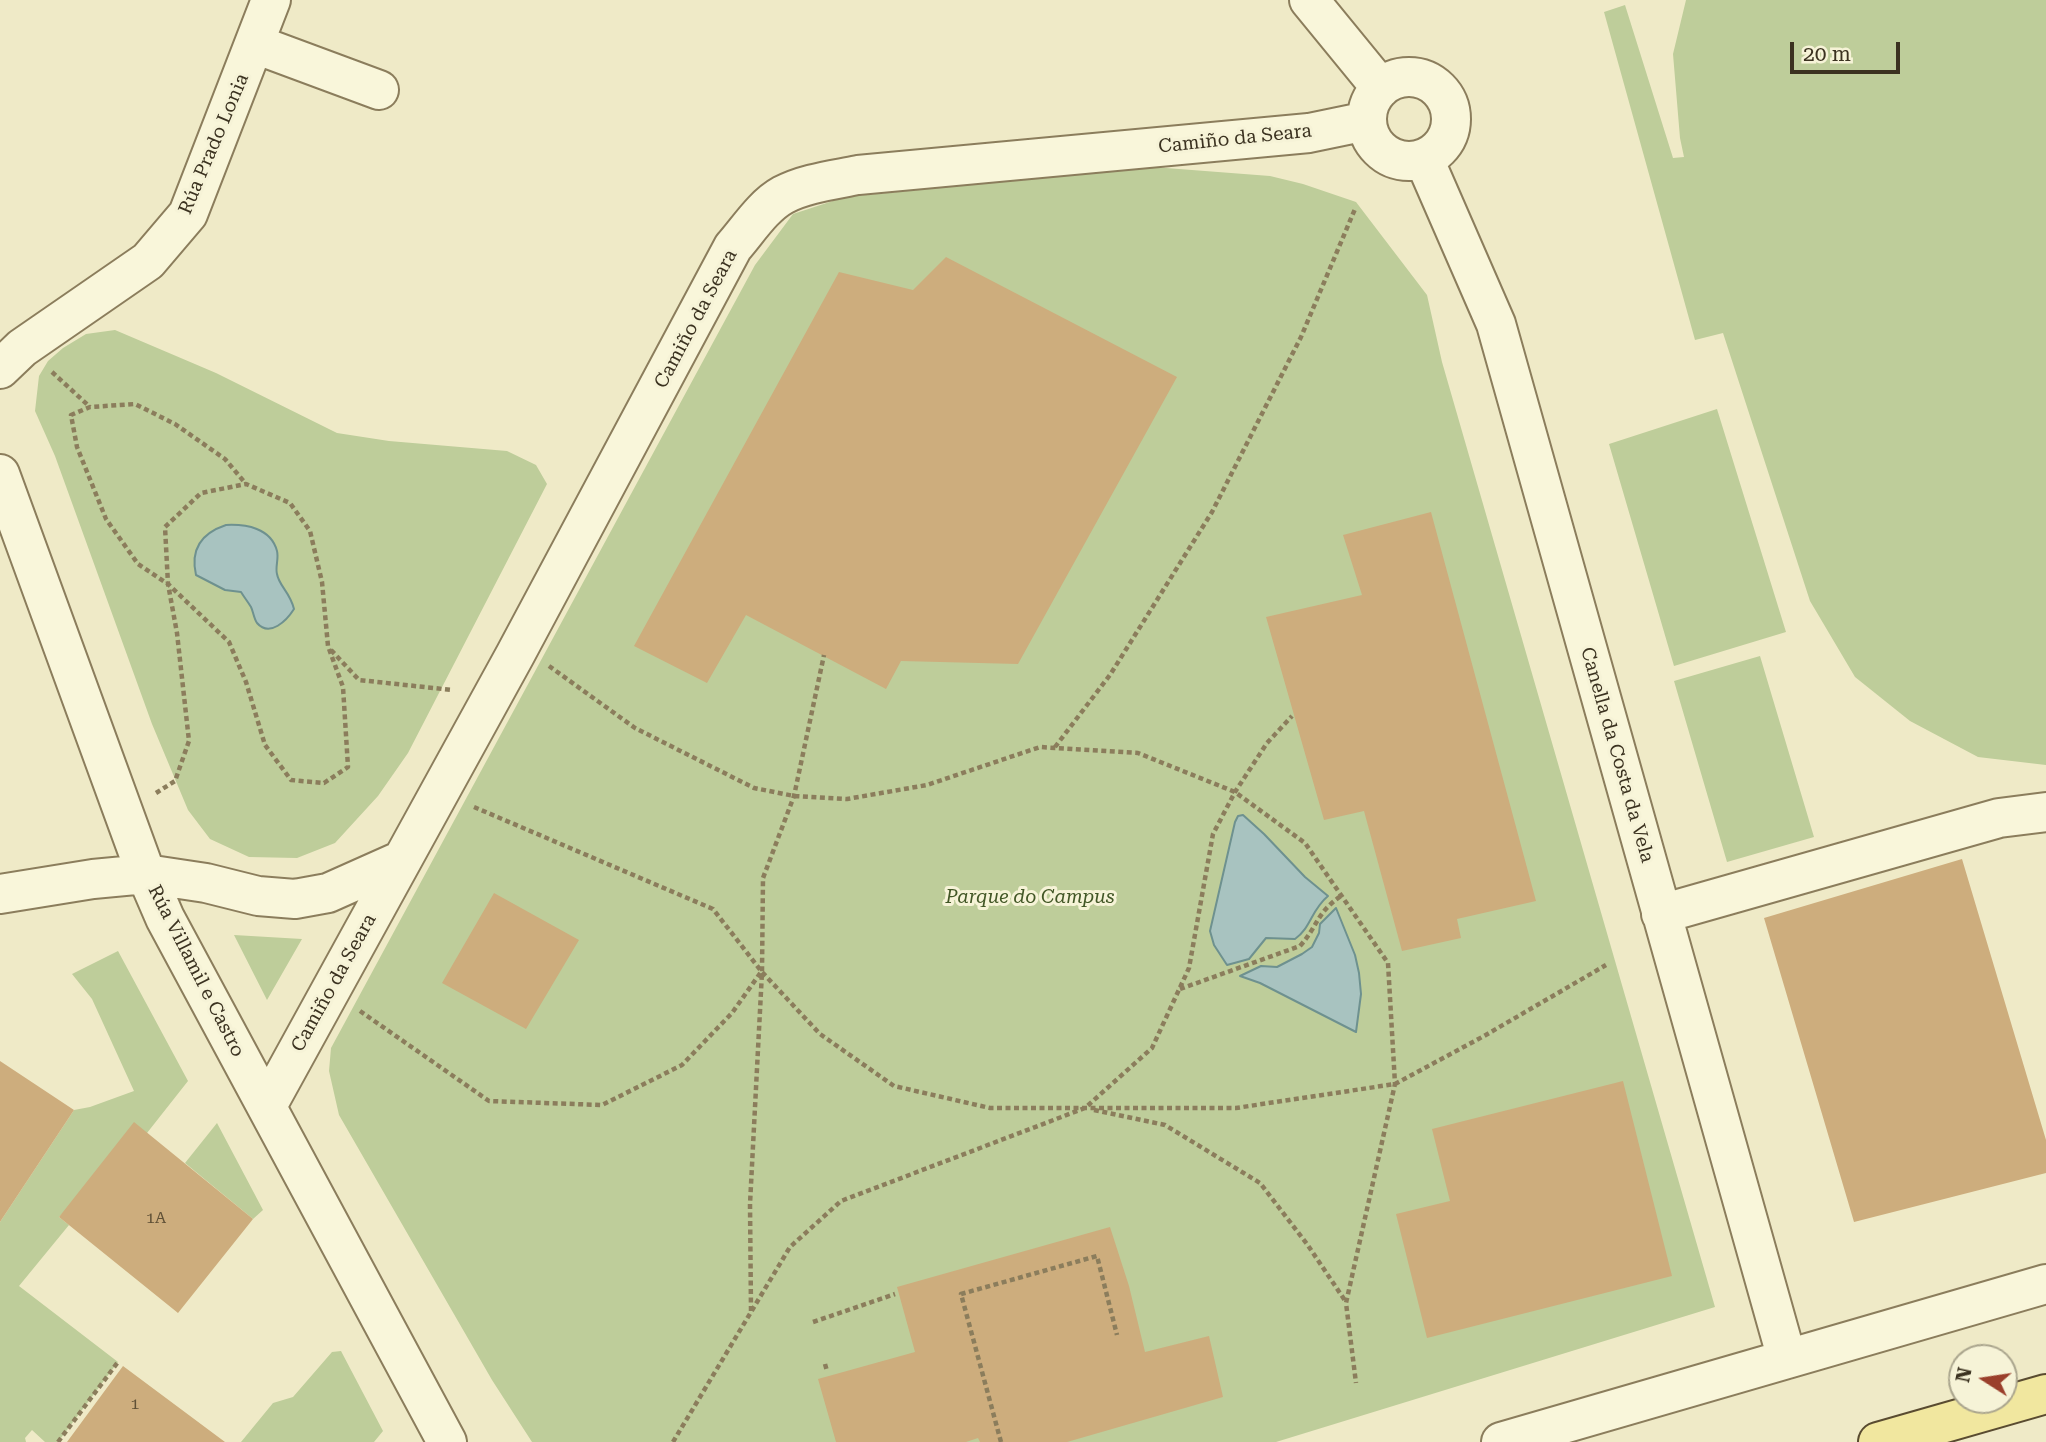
<!DOCTYPE html>
<html>
<head>
<meta charset="utf-8">
<style>
	body { margin:0 }
	#map { position:relative; width:2046px; height:1442px; overflow:hidden; background:#efeac7; font-family:"Roboto Serif",serif }
	canvas { display:block }
	.north { position:absolute; left:1948px; top:1344px; width:70px; height:70px; box-sizing:border-box; background:#f6f3d7; border:2px solid #aba68e; border-radius:50%; rotate:282deg; font-size:19px; font-weight:700; line-height:28px; text-align:center; color:#3b3220 }
	.north::after { content:''; display:block; margin:auto; width:24px; height:32px; background:#9a3f2b; clip-path:polygon(50% 0,100% 100%,50% 72%,0 100%) }
	.scale { position:absolute; left:1790px; top:42px; width:110px; height:32px; box-sizing:border-box; border:4px solid #3b3220; border-top:0; padding-left:9px; font-size:21px; line-height:24px; white-space:nowrap; color:#3b3220; -webkit-text-stroke:5px #f6f3d7; paint-order:stroke }
</style>
</head>
<body>
<div id="map">
<canvas width="2046" height="1442"></canvas>
<div class="north">N</div>
<div class="scale">20 m</div>
</div>
<script>
const ctx = document.querySelector('canvas').getContext('2d');
ctx.lineJoin = 'round';
function paint(path, color) {
  ctx.fillStyle = color;
  ctx.fill(path, 'evenodd');
}
function strokePath(path, color, width, dash) {
  ctx.strokeStyle = color;
  ctx.lineWidth = width;
  ctx.lineCap = dash ? 'butt' : 'round';
  ctx.setLineDash(dash || []);
  ctx.stroke(path);
}
function label(font, color, halo, rows, align = 'center') {
  ctx.font = font + ' "Roboto Serif",serif';
  ctx.lineWidth = 6;
  ctx.setLineDash([]);
  ctx.textBaseline = 'middle';
  ctx.strokeStyle = halo;
  ctx.fillStyle = color;
  for (const [text, x, y, turn = 0] of rows) {
    ctx.save();
    ctx.translate(x, y);
    ctx.rotate((+turn || 0) * Math.PI / 180);
    ctx.textAlign = isNaN(turn) ? turn : align;
    if (halo) ctx.strokeText(text, 0, 0);
    ctx.fillText(text, 0, 0);
    ctx.restore();
  }
}
const green = new Path2D(`
	M1686,0H2046V765L1978,757L1910,721L1855,677L1810,601L1723,333L1695,340L1604,12L1625,5L1673,158L1684,157L1680,138L1673,54Z
	M1153,167L1270,176L1303,184L1356,202L1427,295L1442,362L1715,1307L1276,1442H532L492,1380L339,1115L329,1071L331,1048L755,265L793,214L845,197Z
	M115,330L216,373L337,433L389,441L507,451L536,465L547,484L408,753L378,796L335,843L297,858L249,857L210,839L188,810L152,724L55,456L35,411L39,376L48,361L63,348L86,334Z
	M1717,409L1786,632L1674,666L1609,444Z
	M1760,656L1814,837L1727,862L1674,681Z
	M234,935L302,939L267,1000Z
	M118,951L188,1081L147,1133L59,1217L69,1225L19,1286L118,1362L58,1442H45L32,1430L25,1438L26,1442H0V1222L74,1110L90,1107L134,1091L92,999L72,974Z
	M217,1123L263,1210L253,1219L185,1163Z
	M341,1351L383,1431L374,1442H241L273,1403L293,1397L332,1352Z`);
const water = new Path2D(`
	M226,525C246,524 271,528 277,551C279,559 275,567 277,574C279,586 290,592 294,609C287,620 270,638 257,623C254,619 253,611 251,607C248,602 244,597 241,592L225,590L196,575C190,549 202,533 226,525Z
	M1243,815L1264,834L1305,877L1328,896C1311,910 1311,928 1295,939L1266,938L1249,959L1227,965L1214,945L1210,931L1235,822L1238,816Z
	M1336,908L1355,955L1359,973L1361,994L1356,1032L1260,983L1240,976L1261,966L1277,967L1302,954L1312,947L1319,933L1320,924Z`);
const building = new Path2D(`
	M946,257L1177,377L1018,664L901,661L886,689L746,615L707,683L634,646L839,272L913,290Z
	M1431,512L1536,901L1457,919L1461,938L1402,951L1364,811L1324,820L1266,617L1362,595L1343,535Z
	M1962,859L2046,1140V1173L1854,1222L1764,918Z
	M494,893L579,940L526,1029L442,983Z
	M0,1061L74,1110L0,1222Z
	M1623,1081L1672,1276L1427,1338L1396,1214L1450,1201L1432,1129Z
	M134,1122L253,1219L178,1313L59,1217Z
	M1110,1227L1129,1286L1145,1352L1209,1336L1223,1397L1067,1442H980L978,1438L966,1442H836L818,1379L915,1352L897,1287Z
	M123,1366L225,1442H67Z`);
const path = new Path2D(`
	M52,372L90,407
	M331,650L359,680L452,690
	M549,666L635,728L754,788L794,796L847,799L927,785L1040,747L1138,753L1235,792L1305,843L1388,963L1395,1084L1346,1303L1356,1383
	M1055,747L1110,675L1212,512L1301,337L1355,209
	M156,793L175,781L189,741L177,633L168,584L165,527L201,493L246,484L290,503L310,531L322,582L328,646L343,687L348,767L324,783L291,780L265,745L246,682L229,642L168,584L138,564L106,519L77,447L71,415L90,407L135,404L175,424L225,459L246,484
	M474,807L713,909L762,972L820,1034L894,1086L990,1108H1236L1395,1084L1484,1036L1606,965
	M1180,989L1300,946C1318,926 1316,913 1341,896
	M360,1011L489,1101L602,1105L682,1065L732,1013L761,972
	M1094,1110L1165,1125L1260,1183L1307,1244L1346,1302
	M751,1311L750,1204L762,972L763,878L794,796L824,655
	M813,1322L895,1294
	M825,1364L827,1371
	M58,1442L118,1362
	M673,1442L790,1247L841,1201L1085,1108L1152,1048L1189,968L1213,834L1235,792L1267,743L1292,716
	M1001,1442L961,1294L1097,1256L1117,1335`);
const street = new Path2D(`
	M1309,0L1381,88
	M255,44L379,90
	M1367 119a42 42 0 1 1 84 0a42 42 0 1 1-84 0Z
	M1424,159L1496,324L1787,1359
	M0,369L22,348L148,261L188,214L271,0
	M0,474L146,874L165,918L447,1442
	M0,894L93,879L146,874L206,883L258,896L295,899L328,893L402,860
	M1661,914L1999,818L2046,812
	M267,1106L515,655L733,247C748,230 763,206 783,195C806,183 834,180 858,175L1309,133L1367,121
	M1501,1442L2046,1284`);
const primary = new Path2D(`
	M1878,1442L2046,1394`);
const numberNames = [
	["1A",156,1218],
	["1",135,1404]
];
const streetNames = [
	["Camiño da Seara",1235,139,-6],
	["Rúa Prado Lonia",214,144,-67],
	["Camiño da Seara",696,319,-62],
	["Canella da Costa da Vela",1617,755,74],
	["Rúa Villamil e Castro",196,971,63],
	["Camiño da Seara",334,983,-61]
];
const parkNames = [
	["Parque do Campus",1030,897]
];
paint(green, '#becd9a');
paint(water, '#a8c3c0');
strokePath(water, '#6e918f', 2);
paint(building, '#cdad7d');
strokePath(street, '#8b7d5c', 42);
strokePath(primary, '#594b30', 42);
strokePath(path, '#8b7d5c', 4.5, [5, 3.5]);
strokePath(street, '#f9f6da', 38);
strokePath(primary, '#f1e79f', 38);
label('16px', '#605137', null, numberNames);
label('19px', '#3b3220', '#f6f3d7', streetNames);
label('italic 19px', '#425726', '#f6f3d7', parkNames);
</script>
</body>
</html>
